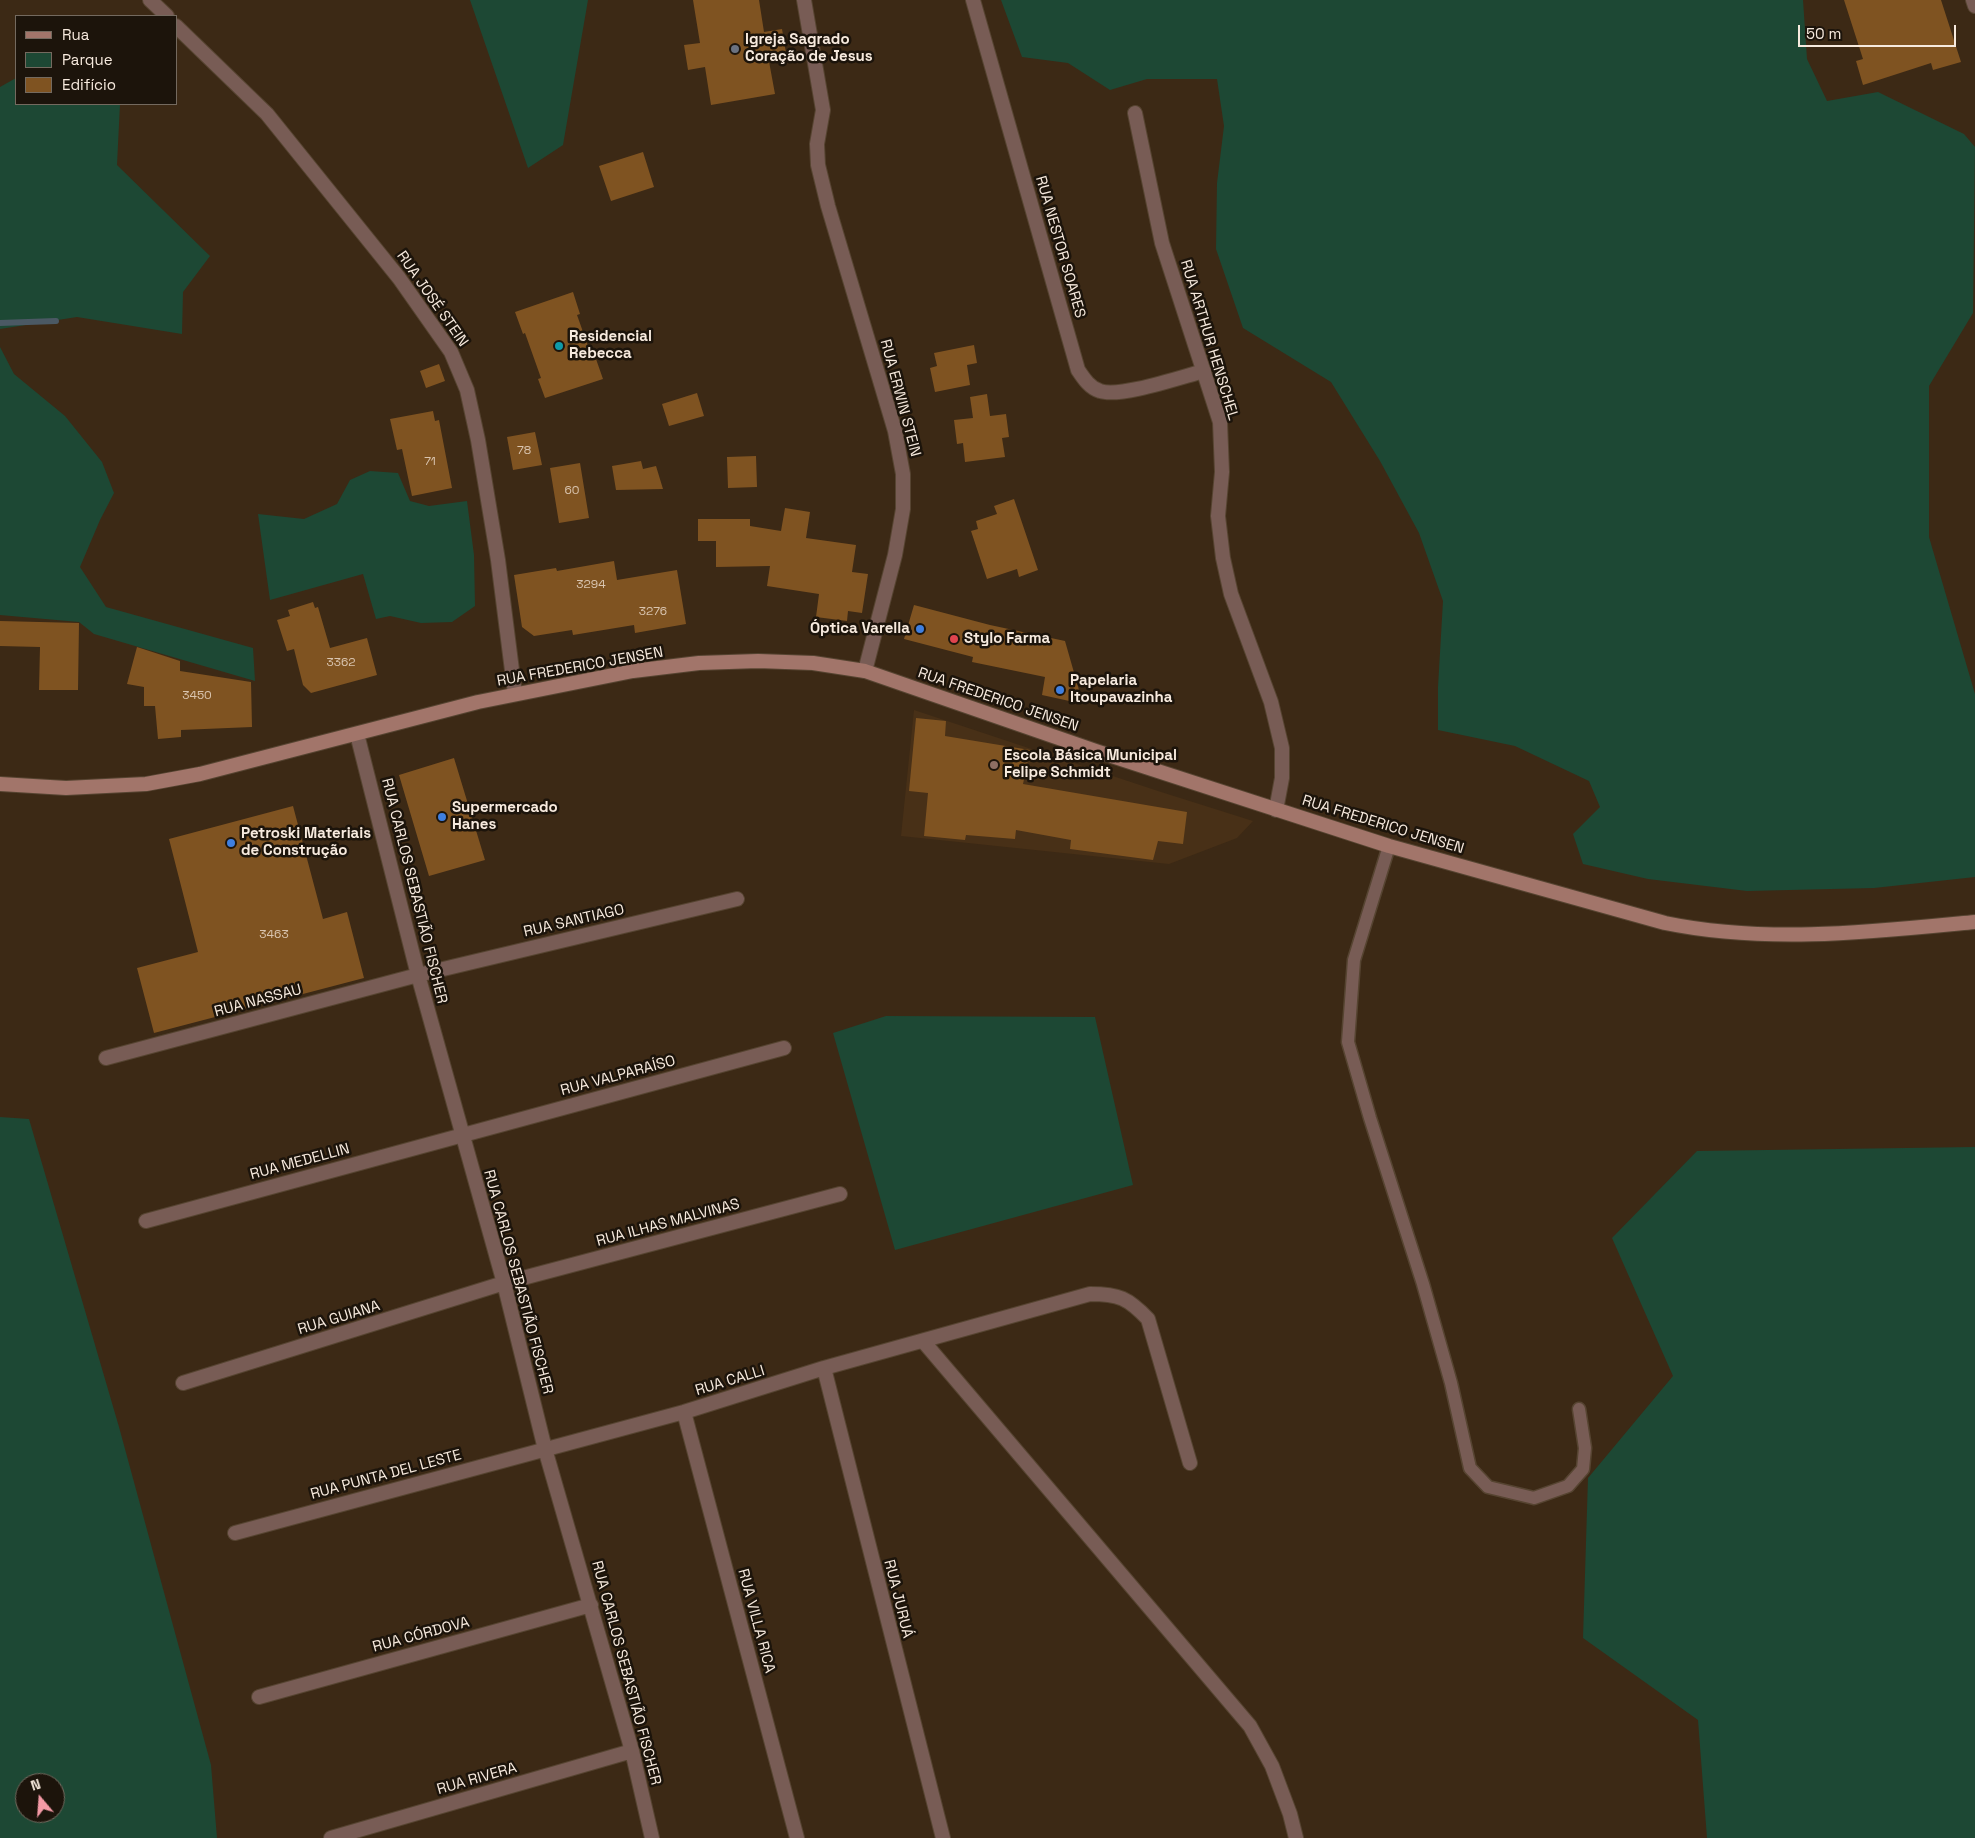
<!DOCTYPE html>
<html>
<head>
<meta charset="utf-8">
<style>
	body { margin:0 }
	#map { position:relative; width:1975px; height:1838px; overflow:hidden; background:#3c2915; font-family:"Space Grotesk",sans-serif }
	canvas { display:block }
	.legend { position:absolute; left:15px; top:15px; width:162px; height:90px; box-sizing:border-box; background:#1c140b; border:1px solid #746a5f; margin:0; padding:6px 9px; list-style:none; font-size:15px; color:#f7eade }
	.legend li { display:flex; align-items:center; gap:10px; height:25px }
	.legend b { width:25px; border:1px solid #746a5f }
	.north { position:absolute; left:15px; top:1773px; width:50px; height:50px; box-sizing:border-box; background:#1c140b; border:1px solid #746a5f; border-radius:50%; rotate:342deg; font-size:14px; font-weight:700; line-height:20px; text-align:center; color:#f7eade }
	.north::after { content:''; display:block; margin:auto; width:18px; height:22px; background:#f49aa6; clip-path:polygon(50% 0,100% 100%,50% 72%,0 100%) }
	.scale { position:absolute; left:1798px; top:25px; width:158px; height:22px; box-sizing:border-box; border:2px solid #f7eade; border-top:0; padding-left:6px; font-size:15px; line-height:18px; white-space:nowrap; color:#f7eade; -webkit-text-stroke:4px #1c140b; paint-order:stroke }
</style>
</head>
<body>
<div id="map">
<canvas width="1975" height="1838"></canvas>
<ul class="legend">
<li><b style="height:6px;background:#a2756a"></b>Rua</li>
<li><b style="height:14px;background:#1d4834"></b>Parque</li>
<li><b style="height:14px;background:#7f5321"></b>Edifício</li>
</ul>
<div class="north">N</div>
<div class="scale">50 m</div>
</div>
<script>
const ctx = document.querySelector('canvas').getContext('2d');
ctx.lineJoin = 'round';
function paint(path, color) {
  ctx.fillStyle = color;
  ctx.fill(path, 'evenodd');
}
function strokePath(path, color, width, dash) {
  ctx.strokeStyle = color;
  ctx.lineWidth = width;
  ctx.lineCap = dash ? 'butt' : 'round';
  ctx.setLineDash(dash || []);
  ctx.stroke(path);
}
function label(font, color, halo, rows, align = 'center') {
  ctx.font = font + ' "Space Grotesk",sans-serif';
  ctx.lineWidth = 5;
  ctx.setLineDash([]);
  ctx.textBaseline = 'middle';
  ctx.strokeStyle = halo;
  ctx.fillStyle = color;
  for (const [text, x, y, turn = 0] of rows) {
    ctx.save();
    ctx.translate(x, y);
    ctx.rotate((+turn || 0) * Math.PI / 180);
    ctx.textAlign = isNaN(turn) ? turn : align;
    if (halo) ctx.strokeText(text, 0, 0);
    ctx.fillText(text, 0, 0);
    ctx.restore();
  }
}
const built = new Path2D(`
	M914,710L1158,791L1253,821L1237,838L1169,864L901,836Z`);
const green = new Path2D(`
	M470,0H588L563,145L528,168Z
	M1001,0H1803L1807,59L1827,101L1878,92L1964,134L1975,147L1973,313L1929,386V537L1975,694V877L1874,888L1747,891L1648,879L1583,864L1573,834L1600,807L1589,781L1515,746L1438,730V687L1443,601L1419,533L1380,461L1331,382L1243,328L1216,249L1217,183L1224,126L1217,79H1147L1110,90L1068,63L1022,57Z
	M16,78V104H120L117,165L210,256L183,292L182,334L77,317L0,329V87Z
	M0,347L14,374L65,416L102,462L114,493L100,520L80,567L106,607L253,648L255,681L94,634L79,622L0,615Z
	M370,471L398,473L410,501L429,506L467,501L474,555L475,606L452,622L421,623L390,616L376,619L363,574L270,600L258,514L304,519L337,504L350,480Z
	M886,1016L1095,1017L1133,1185L895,1250L833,1033Z
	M0,1117L29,1119L119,1427L211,1765L217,1838H0ZM25,1783H55V1813H25Z
	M1975,1147V1838H1707L1698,1720L1583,1638L1588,1478L1673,1376L1612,1238L1697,1151Z`);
const stream = new Path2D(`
	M0,323L56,321`);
const building = new Path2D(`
	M693,0H759L764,32L782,29L786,53L768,56L775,94L711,105L705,67L688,70L684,45L700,43Z
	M1844,0H1941L1961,62L1933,70L1931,63L1863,85L1856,61L1863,59Z
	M643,152L654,187L611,201L599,166Z
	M573,292L580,314L577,315L593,360L596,359L603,379L545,398L538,379L541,378L525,333L523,334L515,312Z
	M974,345L977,363L967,365L970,385L935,392L930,368L937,366L934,353Z
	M439,364L445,381L426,388L420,371Z
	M697,393L704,416L669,426L662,404Z
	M987,394L990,416L1006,414L1009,437L1002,438L1005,457L965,462L963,443L957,444L954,420L973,418L970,397Z
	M433,411L435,421L439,420L452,488L412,496L402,449L397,450L390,419Z
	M535,432L542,465L513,470L507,437Z
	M756,456L757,487L728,488L727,457Z
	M641,461L643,469L656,466L663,489L616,490L612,466Z
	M580,463L589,518L559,523L550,468Z
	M1014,499L1038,570L1019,577L1017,569L987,579L971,531L978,529L976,521L997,514L994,506Z
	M785,508L810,512L806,538L856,545L852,572L868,574L862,613L848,611L847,621L816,617L819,594L767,586L770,566L716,567V541H698V519H750V526L781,531Z
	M614,561L617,580L677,570L686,624L635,633L634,625L573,635L572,630L534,636L522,627L514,575L556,568L557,571Z
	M313,602L315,608L318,607L330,648L367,638L377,675L311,693L303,685L294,649L287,651L277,620L290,616L288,610Z
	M914,605L990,625L1065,641L1083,704L1042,695L1045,677L972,662L973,657L904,639Z
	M0,621L79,623L78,690H39L40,647L0,646Z
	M137,647L180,661V671L251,682L252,727L181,730V737L158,739L155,706H144V687L127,684Z
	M916,718L946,721L945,736L1030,750L1023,784L1187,812L1183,844L1158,841L1153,860L1070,849L1071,840L1016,830L1015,839L966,835L965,840L924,836L928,793L909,791Z
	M454,758L485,860L429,876L399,775Z
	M293,806L323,919L347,912L364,978L154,1033L137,968L198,952L169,839Z`);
const service = new Path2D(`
	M1389,846L1354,960L1348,1042L1370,1118L1423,1284L1451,1383L1470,1468L1488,1487L1534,1498L1568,1486L1583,1469L1585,1448L1579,1409`);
const minor = new Path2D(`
	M150,0L167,16
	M804,0L823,110L817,144L818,165L828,206L895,431L903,474V509L895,555L865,671
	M973,0L1078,370C1084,379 1090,388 1100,391C1120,398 1181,377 1204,371
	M1973,0L1975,6
	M176,26L267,114L399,278L451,352L467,390L478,440L498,560L515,694
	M1135,113L1162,243L1220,422L1222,472L1218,516L1223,558L1231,594L1271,702L1282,748V778L1276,810
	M357,734L418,975L504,1283L545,1449L632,1751L652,1838
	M106,1058L418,975L737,899
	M146,1221L784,1048
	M923,1341L1250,1726L1272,1766L1290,1814L1296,1838
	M824,1368L943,1838
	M183,1383L504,1283L840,1194
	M684,1412L797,1838
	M235,1533L684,1412L824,1368L1090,1294C1119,1294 1128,1298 1148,1319L1190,1463
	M259,1697L591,1605
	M331,1838L632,1751`);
const secondary = new Path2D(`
	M0,784L66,788L146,784L200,774L478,702L633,671L699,663L758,661L813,663L865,671L1096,751L1389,846L1665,923C1767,944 1872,932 1975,922`);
const markers = [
	[735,49,5,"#6b7280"],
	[559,346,5,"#0f9aa8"],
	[920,629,5,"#3f7fe0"],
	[954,639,5,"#e0444e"],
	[1060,690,5,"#3f7fe0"],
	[994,765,5,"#8d6e63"],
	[442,817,5,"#3f7fe0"],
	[231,843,5,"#3f7fe0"]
];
const numberNames = [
	["78",524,451],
	["71",430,462],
	["60",572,491],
	["3294",591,585],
	["3276",653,612],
	["3362",341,663],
	["3450",197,696],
	["3463",274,935]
];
const poiNames = [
	["Igreja Sagrado",745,40],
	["Coração de Jesus",745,57],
	["Residencial",569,337],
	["Rebecca",569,354],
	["Óptica Varella",910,629,"right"],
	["Stylo Farma",964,639],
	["Papelaria",1070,681],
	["Itoupavazinha",1070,698],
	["Escola Básica Municipal",1004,756],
	["Felipe Schmidt",1004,773],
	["Supermercado",452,808],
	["Hanes",452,825],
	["Petroski Materiais",241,834],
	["de Construção",241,851]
];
const streetNames = [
	["RUA NESTOR SOARES",1060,247,74],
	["RUA JOSÉ STEIN",432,299,55],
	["RUA ARTHUR HENSCHEL",1209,340,73],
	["RUA ERWIN STEIN",900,398,75],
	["RUA FREDERICO JENSEN",580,667,-10],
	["RUA FREDERICO JENSEN",998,700,19],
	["RUA FREDERICO JENSEN",1383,825,17],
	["RUA CARLOS SEBASTIÃO FISCHER",414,891,76],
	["RUA SANTIAGO",574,921,-13],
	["RUA NASSAU",258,1001,-15],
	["RUA VALPARAÍSO",618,1076,-15],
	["RUA MEDELLIN",300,1162,-15],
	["RUA ILHAS MALVINAS",668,1223,-15],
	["RUA CARLOS SEBASTIÃO FISCHER",518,1282,75],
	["RUA GUIANA",339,1318,-17],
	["RUA CALLI",730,1381,-17],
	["RUA PUNTA DEL LESTE",386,1475,-15],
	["RUA JURUÁ",898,1599,76],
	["RUA VILLA RICA",756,1621,75],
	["RUA CÓRDOVA",421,1635,-15],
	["RUA CARLOS SEBASTIÃO FISCHER",626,1673,75],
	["RUA RIVERA",477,1779,-16]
];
paint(built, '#483017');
paint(green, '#1d4834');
strokePath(stream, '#4b5964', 6);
paint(building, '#7f5321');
strokePath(service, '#564431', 15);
strokePath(minor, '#564431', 16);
strokePath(secondary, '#564431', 16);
strokePath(service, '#785c55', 12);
strokePath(minor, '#785c55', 14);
strokePath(secondary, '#a2756a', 14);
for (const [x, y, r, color] of markers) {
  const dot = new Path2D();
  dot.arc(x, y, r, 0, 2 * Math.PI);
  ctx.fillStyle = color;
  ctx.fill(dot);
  strokePath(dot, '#1c140b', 2);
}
label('12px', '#d9c4af', null, numberNames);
label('bold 15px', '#f7eade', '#1c140b', poiNames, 'left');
label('15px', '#f7eade', '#1c140b', streetNames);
</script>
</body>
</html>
